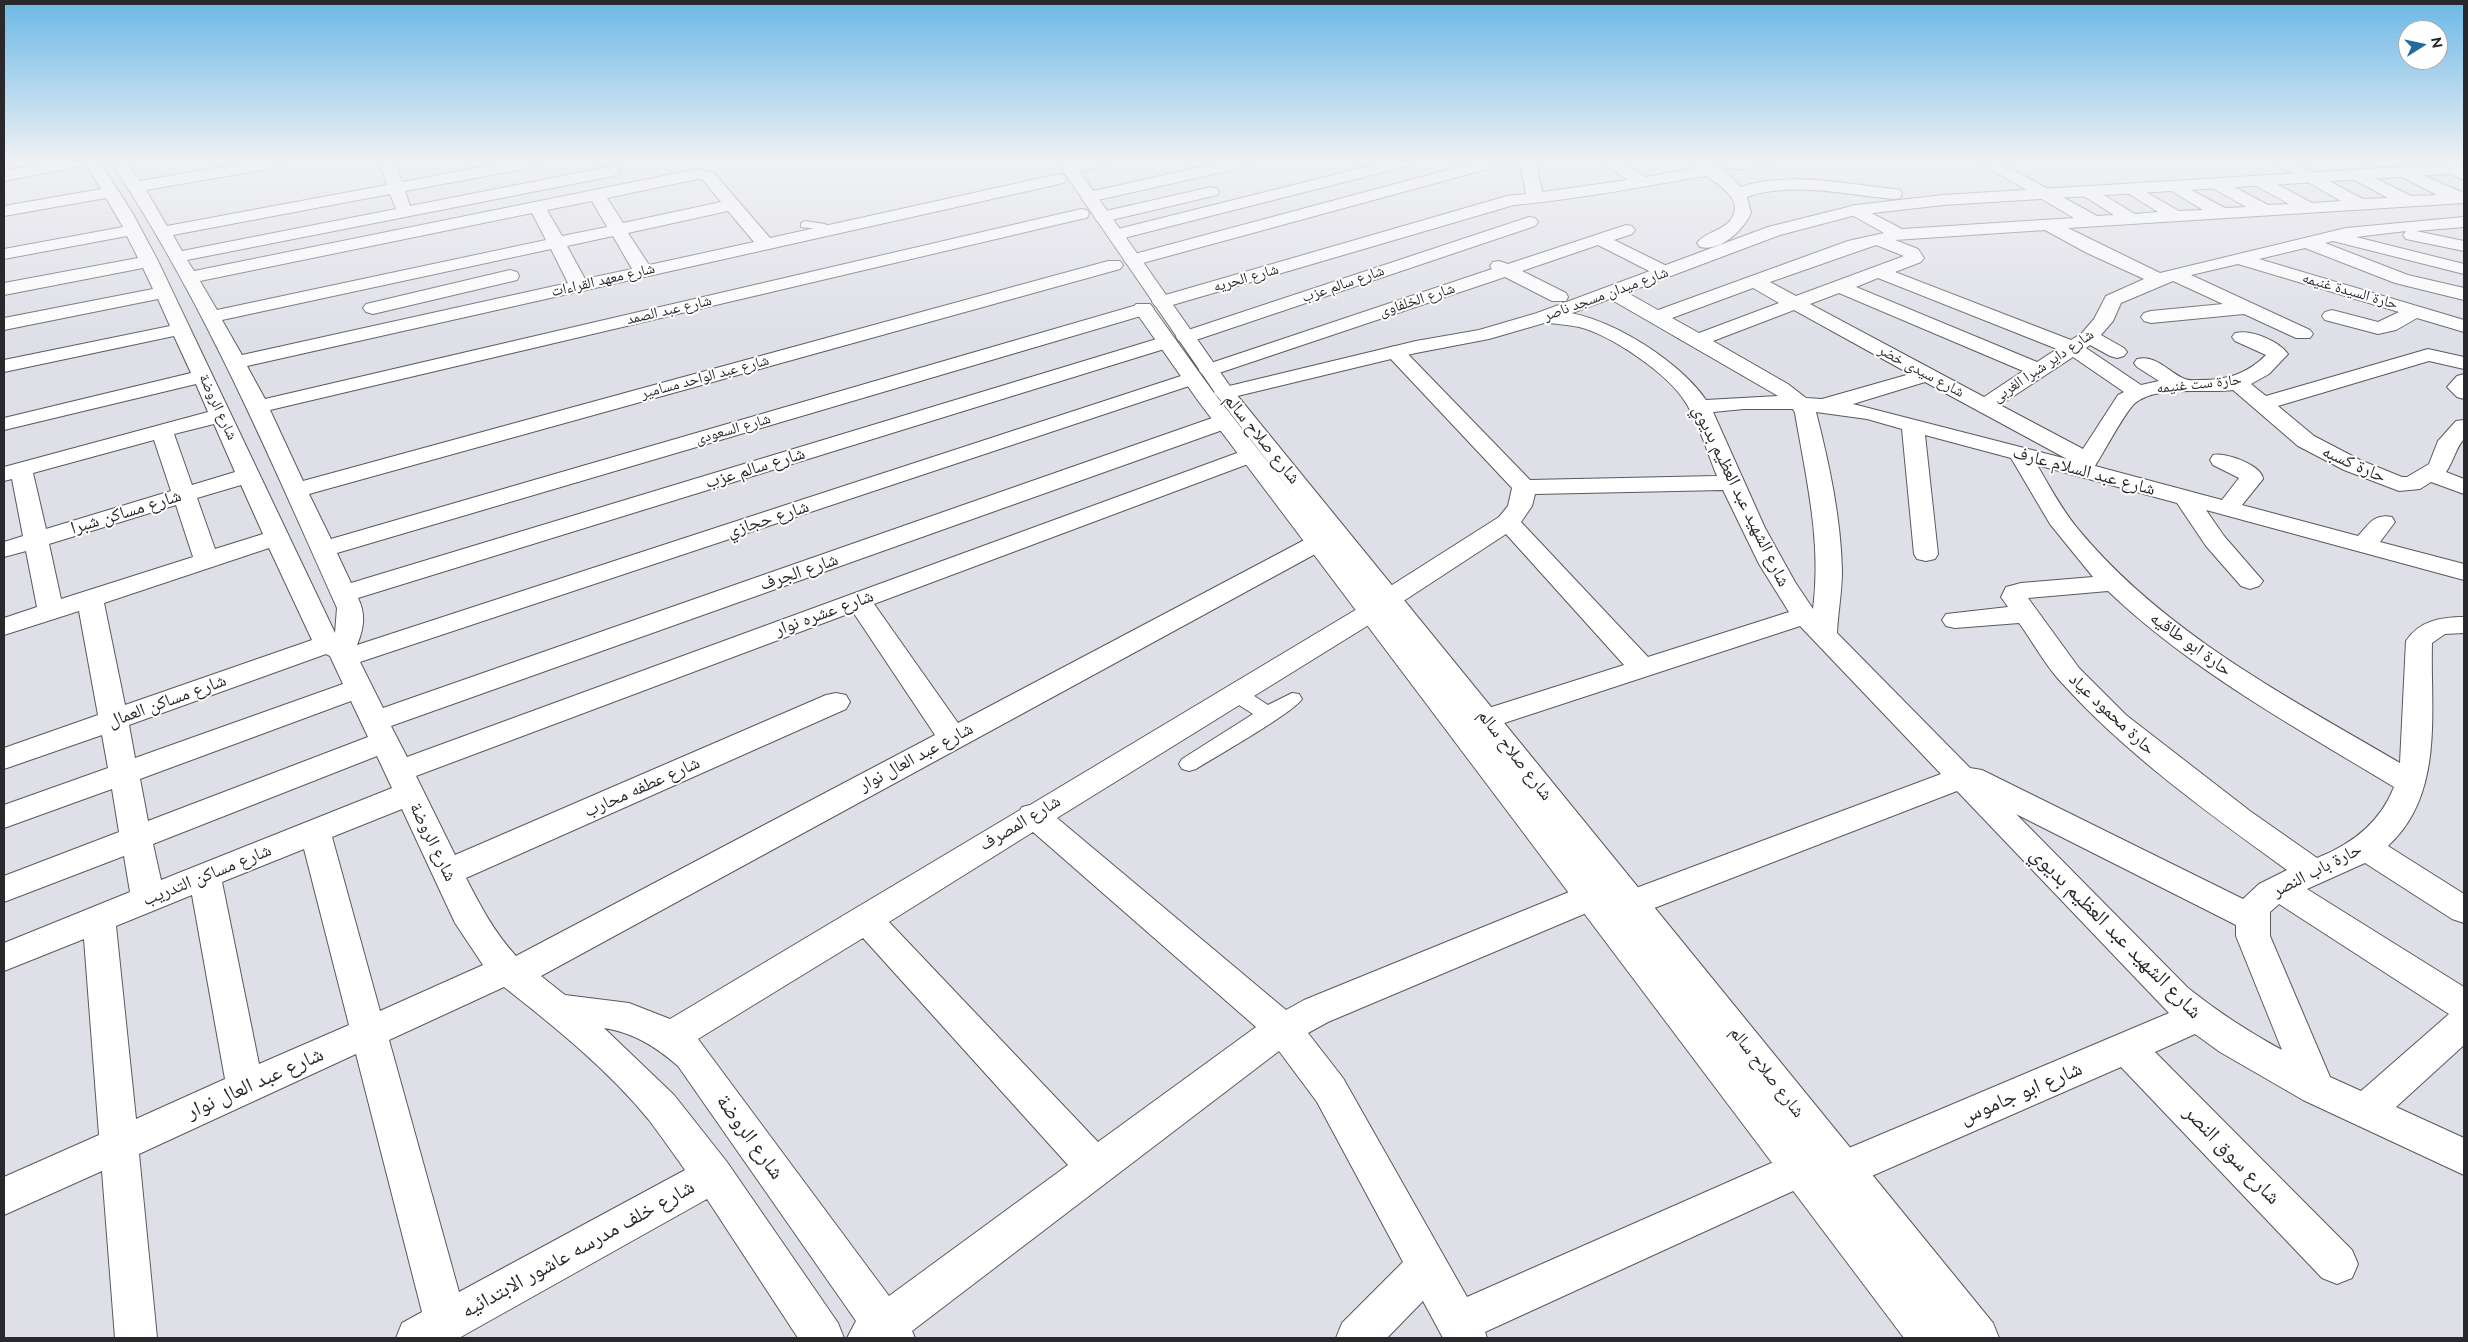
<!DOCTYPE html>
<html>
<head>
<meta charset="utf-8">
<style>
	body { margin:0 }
	#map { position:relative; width:2468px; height:1342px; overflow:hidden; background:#dedfe7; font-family:Raleway,sans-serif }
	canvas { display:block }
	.frame { position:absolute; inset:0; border:5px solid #29292d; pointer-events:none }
	.north { position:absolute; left:2398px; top:20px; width:50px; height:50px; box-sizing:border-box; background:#fff; border:1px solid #a9a9ab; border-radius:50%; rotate:80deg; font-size:14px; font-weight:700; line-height:20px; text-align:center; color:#29292d }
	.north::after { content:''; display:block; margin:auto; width:18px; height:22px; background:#256a9e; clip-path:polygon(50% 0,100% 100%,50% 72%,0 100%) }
</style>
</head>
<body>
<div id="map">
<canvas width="2468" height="1342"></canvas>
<div class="frame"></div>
<div class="north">N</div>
</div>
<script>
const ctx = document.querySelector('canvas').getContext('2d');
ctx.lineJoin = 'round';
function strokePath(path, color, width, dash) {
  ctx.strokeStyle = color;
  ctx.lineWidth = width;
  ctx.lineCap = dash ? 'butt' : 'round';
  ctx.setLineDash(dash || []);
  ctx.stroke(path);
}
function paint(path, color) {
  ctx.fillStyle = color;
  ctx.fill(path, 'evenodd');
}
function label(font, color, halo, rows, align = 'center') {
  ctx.font = font + ' Raleway,"Noto Naskh Arabic",sans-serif';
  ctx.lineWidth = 4;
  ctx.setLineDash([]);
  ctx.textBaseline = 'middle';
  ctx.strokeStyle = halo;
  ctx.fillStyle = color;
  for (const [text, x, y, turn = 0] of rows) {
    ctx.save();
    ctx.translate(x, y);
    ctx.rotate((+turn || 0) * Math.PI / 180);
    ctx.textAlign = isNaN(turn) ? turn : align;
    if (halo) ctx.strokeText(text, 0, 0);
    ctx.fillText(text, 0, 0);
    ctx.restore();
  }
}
const service = new Path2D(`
	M805,221L825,224L833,231L827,235L818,229L801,227V223Z
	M1235,687L1242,688L1268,705L1292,693L1299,694L1302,699C1293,713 1215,757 1196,769L1189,771L1182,769L1179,764L1182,759L1253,714L1228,698L1225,693L1228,688Z`);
const minor = new Path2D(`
	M53,162H100L133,214L158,261L335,633L337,608C269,456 204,302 111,162H127L140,181L250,162H287L279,167L146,190L167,226L387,185L379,162H395L402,182L508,162H543L535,167L405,191L410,206L613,166L621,171L613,176L187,260L194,271L698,169L714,173L770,238L1059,174L1065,176L1067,179L1065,182L1059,184L247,366L265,399L1081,209L1087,210L1089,214L1087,218L1081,219L270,410L303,481L1108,261H1120L1123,265L1120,269L309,494L331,539L1137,305H1151L1154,309L1151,313L337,553L351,583L1160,338L1167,336L1174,338L1177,342L1174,346L358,598C366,614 364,628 357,645L1184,375L1191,373L1198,375L1201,379L1198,383L360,662L383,708L1215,417L1223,415L1231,417L1234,422L1231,427L391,726L407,757L1248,449L1256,451L1259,456L1256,461L874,604L958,723L1310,537L1319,535L1328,537L1331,542L1328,547L541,976L565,995L629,1003L670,1019L1020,810L1022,807L1030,805L1362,606L1371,604L1380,606L1384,612L1380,618L1057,818L1286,1010L1304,1000L1579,888L1591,884L1603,888L1607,897L1603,906L1328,1022L1308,1033L1343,1078L1467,1297L1801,1150L1815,1155L1820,1168L1815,1181L1485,1332L1487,1338H1443L1423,1301L1387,1338H1336L1342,1323L1403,1262L1317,1102L1279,1051L912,1331L915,1338H847L856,1321L678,1066C656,1047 635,1033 604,1028L674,1095L727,1162L838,1323L844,1338H798L707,1199L459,1338H396L402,1323L422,1312L356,1054L139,1154L157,1338H115L102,1171L4,1215V1177L99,1135L84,939L4,971V943L130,892L124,856L4,902V876L119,832L112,789L4,828V805L108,768L102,735L4,769V748L98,715L79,611L4,635V618L37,607L26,551L4,557V542L23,536L12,479L4,481V467L208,412L196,384L4,430V418L191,373L174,336L4,372V360L170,326L158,299L4,330V318L153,289L143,268L4,295V283L138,258L127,236L4,259V249L123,227L106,198L4,216V206L101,189L86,165L4,181V171ZM698,179L703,180L721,202L623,223L607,198ZM390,194L396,209L182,251L173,235ZM592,201L607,227L562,236L547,210ZM728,211L754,242L649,265L628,233ZM532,213L546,240L217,310L200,281ZM613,236L632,269L585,279L567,246ZM551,249L568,283L242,355L222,320ZM214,424L235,472L192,485L174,434ZM154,440L171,491L46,529L33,473ZM241,485L263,534L215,549L197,498ZM176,505L193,557L61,599L49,544ZM269,548L312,640L125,705L104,603ZM853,612L935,735L516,956C494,932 481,907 466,878L846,709L850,702L846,695L836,693L826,695L455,855L416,776ZM326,654L330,656L343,684L135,758L129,725ZM351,701L368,737L148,821L140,779ZM377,756L392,788L161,880L153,844ZM402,809L455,923L483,965L380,1011L332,837ZM1033,832L1256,1027L1098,1142L889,922ZM304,849L349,1025L259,1064L222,882ZM192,895L225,1079L136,1119L116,926ZM863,938L1068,1165L889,1296L698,1039ZM504,987C555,1027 608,1070 649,1120C661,1136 673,1153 685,1170L459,1292L389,1040Z
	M1078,162H1108L1106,165L1070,174L1062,169L1064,166Z
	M1222,162H1253L1245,167L1089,202L1083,201L1081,197L1083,193L1089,192Z
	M1385,162H1413L1411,165L1116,240L1110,239L1107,235L1110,231Z
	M1477,162H1504L1502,165L1139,264H1127L1124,260L1127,256Z
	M1520,162H1536L1542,192L1628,180L1600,162H1620L1646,177L1711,165L1719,170L1711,175C1645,186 1581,199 1514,205L1169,306H1155L1152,302L1155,298L1507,196L1526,194Z
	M1721,162H1768C1761,171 1733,170 1722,167Z
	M1979,162H1999L2097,216L2114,215L2082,195L2080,192L2082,189H2094L2135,214L2158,212L2126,192L2124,189L2126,186L2132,184L2179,211L2203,210L2168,189L2166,186L2168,183L2174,181L2225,208L2246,207L2211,187L2209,184L2211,181H2223L2268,205L2289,204L2253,184L2251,181L2253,178H2265L2312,203L2341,201L2272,162H2293L2363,199L2388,198L2351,178L2349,175L2351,172H2363L2411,196L2437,195L2398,175L2396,172L2398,169L2404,167L2464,193V203L2068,228L2160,273L2346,228L2464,217V227L2416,231L2464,241V251L2406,239L2403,235L2406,231L2356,237L2464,264V274L2333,241L2325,243L2408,275L2464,288V300L2395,283L2305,248L2259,259L2464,320V332L2417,318L2396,330L2378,334L2325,320L2322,316L2325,312L2332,310L2378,322L2399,312L2238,264L2191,275L2310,330L2313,334L2310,338H2296L2244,314L2151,323L2144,321L2141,317L2144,313L2151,311L2223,304L2173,281L2121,303L2113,321L2101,335L2124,348L2127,352L2124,356L2117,358L2110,356L2090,345L2086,348L2141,385L2159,381L2137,367L2134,363L2137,359C2156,354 2168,372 2185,379C2189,381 2195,380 2200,380C2227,380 2247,374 2266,355L2235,341L2232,337L2235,333C2251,329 2279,341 2288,354L2269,374L2251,384L2266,396L2428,349L2464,357V369L2429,361L2278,406L2314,436L2360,460L2402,477H2407L2429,464L2438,441L2456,421L2464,420V439C2455,449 2454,461 2446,472L2464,479V494L2431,482L2420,489L2399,491L2344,470L2298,446L2233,390C2205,394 2156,384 2134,404C2124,414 2104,452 2095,466L2222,500L2239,478L2213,465L2210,460L2213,455C2225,452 2262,465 2263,479L2242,505L2358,536C2369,524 2374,513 2392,517L2395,522L2380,542L2464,564V580L2206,510L2224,536L2263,581L2259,586L2250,589L2241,586L2206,546L2177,503L2037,465C2050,487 2062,510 2078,529C2164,633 2286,696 2400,763L2406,641C2419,621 2441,617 2464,617V633L2445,634L2432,643C2430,711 2445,794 2388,846L2464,894V923L2452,919L2365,863L2307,889L2464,987V1045L2396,1107L2464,1138V1175L2303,1100L2220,1052L2195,1034L2155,1052L2352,1250L2358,1264L2352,1278L2337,1284L2322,1278L2121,1067L1858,1182L1844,1187L1830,1182L1825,1169L1830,1156L2169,1013L1957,791L1644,912L1632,916L1620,912L1616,903L1620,894L1941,774L1800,626L1486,729L1476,726L1472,719L1476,712L1624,665L1506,534L1399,604L1390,606L1381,604L1377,598L1381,592L1499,517L1508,506L1512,488L1388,356L1385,352L1388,348L1395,346L1402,348L1530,480L1717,476C1707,452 1700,426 1686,403C1669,374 1611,335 1579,327C1565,324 1551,324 1537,321L1534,317L1537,313C1588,300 1679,359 1706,400L1778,396L1605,296L1603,292L1605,288H1619L1658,310L1848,241L1884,233L1850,214L1848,210L1850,206L1856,205L1902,229L2074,218ZM2045,230L2087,253L2144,279L2106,296L2094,319L2082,333L2071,340L1895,272L1921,262L1924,258L1918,249L1895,240ZM1876,245L1904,256L1796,296L1770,282ZM1878,278L2057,349L2037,362L1856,287ZM1753,288L1779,303L1699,333L1672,318ZM1839,293L2023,371L1984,397L1810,304ZM1794,310L1910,374L1822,399L1806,398L1788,384L1713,341ZM2073,357L2124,392L2118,395L2083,449L2000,405ZM1925,382L2067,459L1853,404ZM1744,409H1793L1795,413C1806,478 1822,542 1813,609L1795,582L1765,528L1713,412ZM1816,412L1867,419L1902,429L1914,554L1917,559L1926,561L1935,559L1938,554L1925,435L2011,458L2050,524L2093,577L2021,583L2006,587L2001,597L2008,607L1946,614L1942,620L1946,626L1955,628L2019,623C2033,642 2045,665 2061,682C2126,754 2208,813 2287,870L2259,884L2243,899L1982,770L1970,768L1837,633C1838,612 1842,592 1842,571C1841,518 1829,463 1816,412ZM1723,490L1759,564L1789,612L1648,657L1521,522L1532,506L1535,494ZM2108,591C2192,671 2295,727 2394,787C2380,823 2352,844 2317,858L2250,811L2126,715L2079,668L2028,598ZM2016,814L2236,925V936L2282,1050C2249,1032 2218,1012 2188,988ZM2279,904L2449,1014L2361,1091L2330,1077L2270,936V912Z
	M2452,164L2464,169V180L2446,172L2444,169L2446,166Z
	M1211,187L1217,189L1219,192L1217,195L1103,222L1097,221L1094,217L1097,213Z
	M1529,217L1535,218L1538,222L1535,226L1193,341H1179L1176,337L1179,333Z
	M1626,225L1632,226L1635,230L1632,234L1614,240L1671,268L1674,272L1671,276H1659L1598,245L1522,271L1566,293L1568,297L1566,301H1552L1505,277L1216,374L1209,376L1202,374L1199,370L1202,366L1492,269L1490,266L1493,262L1499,261L1508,264Z
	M510,270L517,272L519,276L517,280L373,314L366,312L363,308L366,304Z
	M2464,374V399L2457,397L2447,387L2457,376Z`);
const tertiary = new Path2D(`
	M1688,162C1715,162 1723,169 1741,187C1789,171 1845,184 1894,189L1900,190L1902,194L1900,198L1894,199C1847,195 1792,181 1747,197L1751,213C1743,230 1721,252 1700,247L1697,243C1704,233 1720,231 1729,222C1753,195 1699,176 1688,162Z
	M2464,163V173L1943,205L1856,215L1780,235L1551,321L1489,339L1416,353L1225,399L1218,397L1214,393L1218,389L1225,387L1416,341L1479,330L1537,313L1768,227L1856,205L1943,195Z`);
const secondary = new Path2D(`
	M1057,162H1073L1232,389L1993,1323L1999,1338H1904L1199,402L1133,308L1136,304H1150L1214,393L1296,498L1218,397Z`);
const farStreetnames = [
	["شارع الحريه",1246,278,-16],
	["شارع معهد القراءات",603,280,-13],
	["شارع سالم عزب",1343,284,-19],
	["حارة السيدة غنيمه",2350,291,16],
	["شارع ميدان مسجد ناصر",1606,294,-20],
	["شارع الخلفاوى",1417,300,-18],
	["شارع عبد الصمد",669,310,-13],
	["شارع داير شبرا الغربى",2043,366,-34],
	["شارع سيدى خضر",1921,371,28],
	["شارع عبد الواحد مسامير",705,377,-15],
	["حارة ست غنيمه",2199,384,-6],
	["شارع الروضة",218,407,65],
	["شارع السعودى",733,429,-16]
];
const streetNames = [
	["شارع صلاح سالم",1262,439,51],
	["حارة كسبه",2354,464,24],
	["شارع سالم عزب",755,468,-17],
	["شارع عبد السلام عارف",2084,471,15],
	["شارع الشهيد عبد العظيم بديوي",1741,496,64],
	["شارع مساكن شبرا",126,512,-17],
	["شارع حجازي",768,519,-18],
	["شارع الجرف",799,572,-19],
	["شارع عشره نوار",824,613,-20],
	["حارة ابو طاقيه",2191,644,36],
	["شارع مساكن العمال",167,701,-20],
	["حارة محمود عياد",2112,714,43],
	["شارع صلاح سالم",1515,755,52],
	["شارع عبد العال نوار",916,757,-28],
	["شارع عطفه محارب",642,787,-24],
	["شارع المصرف",1020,823,-31],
	["شارع الروضة",433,842,64],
	["حارة باب النصر",2317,870,-27],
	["شارع مساكن التدريب",207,875,-22],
	["شارع صلاح سالم",1767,1072,52]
];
const nearStreetnames = [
	["شارع الشهيد عبد العظيم بديوي",2116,933,45],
	["شارع عبد العال نوار",255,1083,-24],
	["شارع ابو جاموس",2021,1093,-23],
	["شارع الروضة",750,1137,54],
	["شارع سوق النصر",2232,1155,46],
	["شارع خلف مدرسه عاشور الابتدائيه",578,1249,-29]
];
strokePath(service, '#595961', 2);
strokePath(minor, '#595961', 2);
strokePath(tertiary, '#595961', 2);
strokePath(secondary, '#595961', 2);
paint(service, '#fff');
paint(minor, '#fff');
paint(tertiary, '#fff');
paint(secondary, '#fff');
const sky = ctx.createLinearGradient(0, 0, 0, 350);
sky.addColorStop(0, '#6bb8e6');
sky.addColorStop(0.46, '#f0f1f4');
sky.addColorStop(1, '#f0f1f400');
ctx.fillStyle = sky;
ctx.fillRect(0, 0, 2468, 350);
label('15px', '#29292d', '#fff', farStreetnames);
label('18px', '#29292d', '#fff', streetNames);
label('21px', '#29292d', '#fff', nearStreetnames);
</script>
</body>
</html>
